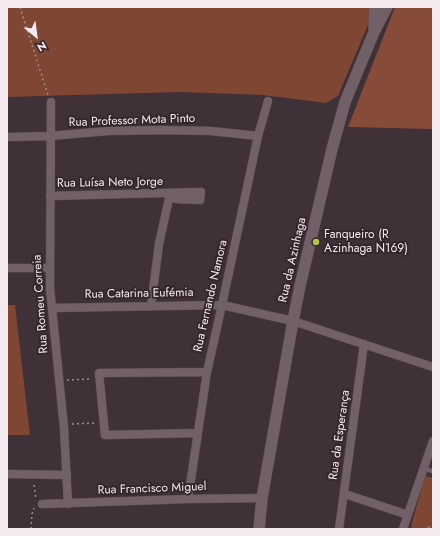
<!DOCTYPE html>
<html>
<head>
<meta charset="utf-8">
<style>
	body { margin:0 }
	#map { position:relative; width:440px; height:536px; overflow:hidden; background:#403037; font-family:Jost,sans-serif }
	canvas { display:block }
	.frame { position:absolute; inset:0; border:8px solid #f5eaef; pointer-events:none }
	.north { position:absolute; left:16px; top:16px; width:40px; height:40px; -webkit-text-stroke:3px #35262d; paint-order:stroke; rotate:151deg; font-size:11px; font-weight:700; line-height:16px; text-align:center; color:#f5eaef }
	.north::after { content:''; display:block; margin:auto; width:14px; height:18px; background:#f5eaef; clip-path:polygon(50% 0,100% 100%,50% 72%,0 100%) }
</style>
</head>
<body>
<div id="map">
<canvas width="440" height="536"></canvas>
<div class="frame"></div>
<div class="north">N</div>
</div>
<script>
const ctx = document.querySelector('canvas').getContext('2d');
ctx.lineJoin = 'round';
function paint(path, color) {
  ctx.fillStyle = color;
  ctx.fill(path, 'evenodd');
}
function strokePath(path, color, width, dash) {
  ctx.strokeStyle = color;
  ctx.lineWidth = width;
  ctx.lineCap = dash ? 'butt' : 'round';
  ctx.setLineDash(dash || []);
  ctx.stroke(path);
}
function label(font, color, halo, rows, align = 'center') {
  ctx.font = font + ' Jost,sans-serif';
  ctx.lineWidth = 4;
  ctx.setLineDash([]);
  ctx.textBaseline = 'middle';
  ctx.strokeStyle = halo;
  ctx.fillStyle = color;
  for (const [text, x, y, turn = 0] of rows) {
    ctx.save();
    ctx.translate(x, y);
    ctx.rotate((+turn || 0) * Math.PI / 180);
    ctx.textAlign = isNaN(turn) ? turn : align;
    if (halo) ctx.strokeText(text, 0, 0);
    ctx.fillText(text, 0, 0);
    ctx.restore();
  }
}
const green = new Path2D(`
	M7,7H369L370,20L338,96L326,103L263,95L180,92L7,97Z
	M7,305H15L30,435H7Z
	M425,476L433,478V529H412L411,526Z`);
const forest = new Path2D(`
	M395,7H433V129L348,127Z`);
const path = new Path2D(`
	M20,7L48,95
	M67,380L92,379
	M72,424L96,423
	M34,485L36,499
	M31,529L32,514L34,508
	M423,529L433,526`);
const service = new Path2D(`
	M424,469L433,471`);
const minor = new Path2D(`
	M51,102L50,288L64,428L68,504
	M7,137L50,136L108,131L164,130L211,131L258,136
	M50,196L201,192L200,200L176,199L170,194
	M7,268H50
	M151,306L159,244L170,194
	M52,308L222,305L293,321L433,367
	M197,433L105,435L99,373L207,372
	M7,474L67,475
	M345,494L408,515
	M188,499L207,372L222,305L258,136L268,101
	M42,504L188,499L262,498
	M339,529L364,344
	M403,529L433,441`);
const tertiary = new Path2D(`
	M374,28L375,7
	M259,529L262,498L293,321L300,286L332,149L345,102L374,32L387,7`);
const markers = [
	[316,242,4,"#b4c24a"]
];
const streetNames = [
	["Rua Professor Mota Pinto",132,121,-2],
	["Rua Luísa Neto Jorge",110,183,-1],
	["Rua da Azinhaga",293,260,-77],
	["Rua Catarina Eufémia",139,294,-1],
	["Rua Fernando Namora",211,296,-77],
	["Rua Romeu Correia",41,304,-94],
	["Rua da Esperança",340,435,-82],
	["Rua Francisco Miguel",152,489,-2]
];
const poiNames = [
	["Fanqueiro (R",324,235],
	["Azinhaga N169)",324,249]
];
paint(green, '#7f4633');
paint(forest, '#864c39');
strokePath(service, '#5c4f54', 5);
strokePath(minor, '#5c4f54', 9);
strokePath(tertiary, '#5c4f54', 12);
strokePath(path, '#9c8f95', 1.5, [2, 3]);
strokePath(service, '#726068', 4);
strokePath(minor, '#726068', 8);
strokePath(tertiary, '#726068', 11);
for (const [x, y, r, color] of markers) {
  const dot = new Path2D();
  dot.arc(x, y, r, 0, 2 * Math.PI);
  ctx.fillStyle = color;
  ctx.fill(dot);
  strokePath(dot, '#35262d', 1.5);
}
label('12px', '#f5eaef', '#35262d', streetNames);
label('12px', '#f5eaef', '#35262d', poiNames, 'left');
</script>
</body>
</html>
